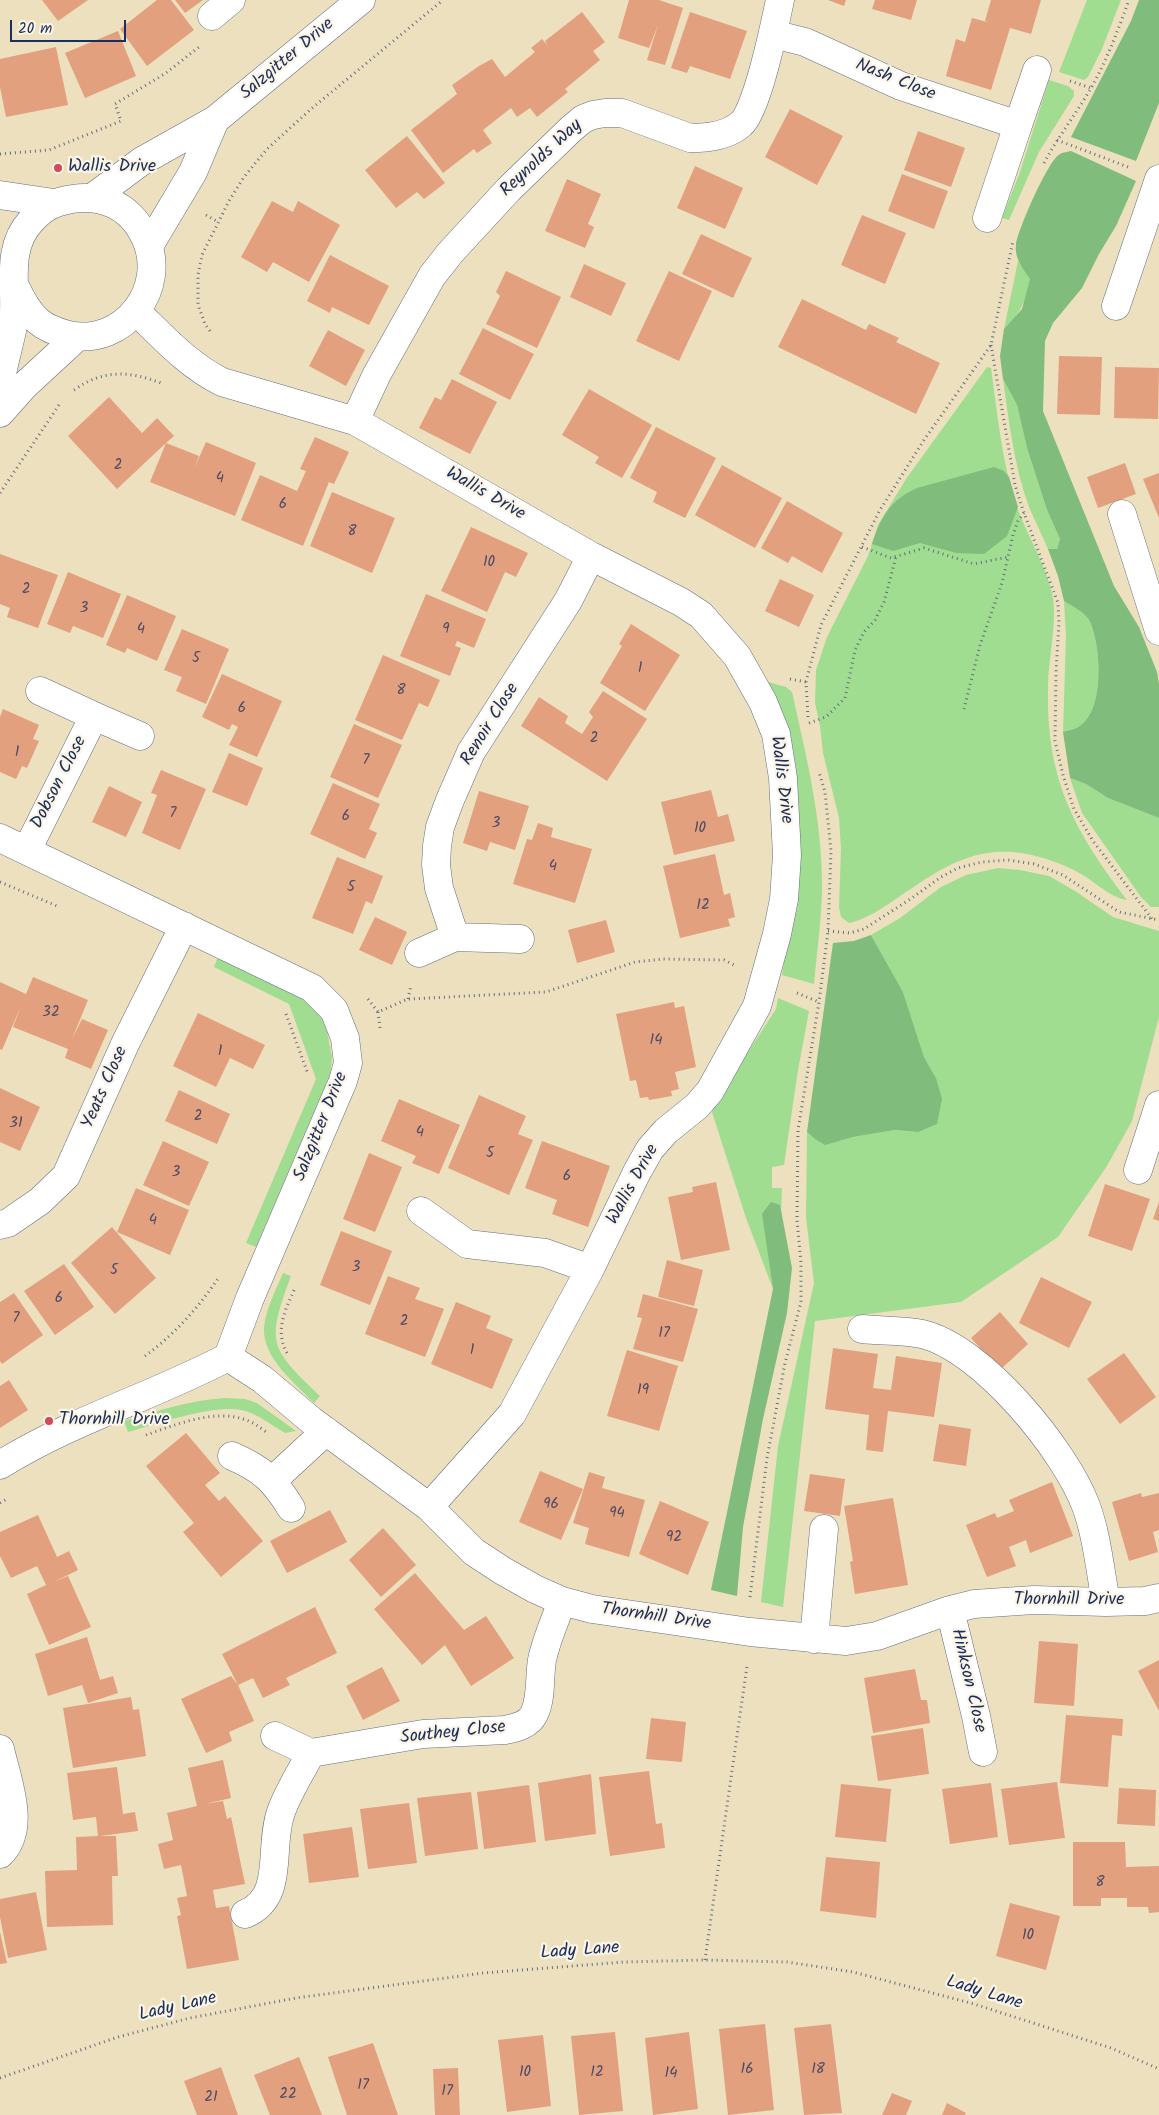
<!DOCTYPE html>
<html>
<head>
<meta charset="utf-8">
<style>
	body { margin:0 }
	#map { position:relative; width:1159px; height:2115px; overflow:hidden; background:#ede0be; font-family:Kalam,sans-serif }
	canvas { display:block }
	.scale { position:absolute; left:10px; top:20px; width:116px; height:22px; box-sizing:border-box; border:2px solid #1b2f5e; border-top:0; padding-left:6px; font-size:15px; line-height:18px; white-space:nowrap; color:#1b2f5e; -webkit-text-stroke:4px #fcf5e5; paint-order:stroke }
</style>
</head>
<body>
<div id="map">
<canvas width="1159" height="2115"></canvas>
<div class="scale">20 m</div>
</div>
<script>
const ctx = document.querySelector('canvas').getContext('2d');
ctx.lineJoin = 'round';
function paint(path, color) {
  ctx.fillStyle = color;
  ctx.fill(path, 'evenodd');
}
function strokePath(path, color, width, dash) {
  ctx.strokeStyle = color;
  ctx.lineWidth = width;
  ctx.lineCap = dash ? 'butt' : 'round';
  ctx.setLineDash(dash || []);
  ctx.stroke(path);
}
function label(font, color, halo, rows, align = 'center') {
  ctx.font = font + ' Kalam,sans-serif';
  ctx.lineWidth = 4.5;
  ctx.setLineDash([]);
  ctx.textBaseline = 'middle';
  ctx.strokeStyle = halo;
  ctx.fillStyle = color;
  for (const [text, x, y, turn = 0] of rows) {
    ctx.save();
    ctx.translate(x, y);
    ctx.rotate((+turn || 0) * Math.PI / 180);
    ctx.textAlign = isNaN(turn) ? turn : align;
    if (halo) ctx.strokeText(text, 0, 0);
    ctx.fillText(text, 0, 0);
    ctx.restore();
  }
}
const green = new Path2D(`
	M1087,0H1121L1102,49L1088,77L1084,80L1059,72Z
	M1049,80L1068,86L1074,91V96L1039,152L1009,220L1002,218L1020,172Z
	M1018,261L1030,279C1026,300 1020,315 1004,329Z
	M987,367L991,368C997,411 1001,453 1013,495C1023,530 1046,562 1053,598C1057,624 1048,661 1048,689C1046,779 1074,831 1127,900C1109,897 1097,883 1081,874C1064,864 1041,856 1021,853C969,845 933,874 893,901C879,910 865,920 849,923L841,917L839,907L841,849L839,818L823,753L820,726L815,703L816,670L827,637L868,556L878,525L906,479Z
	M1003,379L1017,405L1027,448L1047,510L1060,539L1057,549H1048C1042,535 1035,521 1029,507C1014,466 1009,422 1003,379Z
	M1064,601C1072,606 1084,612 1089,620C1101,643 1105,708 1081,725C1077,729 1069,730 1063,732L1066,636Z
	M768,682L786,687L792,692C806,755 822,819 822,884C822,917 817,951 814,984L782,975L801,855L791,739L770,692Z
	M1070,778L1086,784L1108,798L1159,818V907H1151L1141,897L1082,813Z
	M998,868L1020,870L1049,876L1075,891L1113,917L1159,931V1017L1132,1121L1107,1166L1058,1237L961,1302L815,1321L783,1607L761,1602L778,1446L814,1283L806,1218L807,1132L815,1139L838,1141L853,1137L895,1130L918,1132L936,1078L924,1057L903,992L871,935L900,918L941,887L966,875Z
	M218,957L305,999L314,1007L321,1017L327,1031L332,1058L330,1075L256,1247L246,1243L316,1079L289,1004L214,967Z
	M778,998L809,1011L798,1070L784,1165L772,1167V1188H782L781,1217L780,1205L763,1215L773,1289L746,1218L711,1109L776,1009Z
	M283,1273L291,1276C266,1343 269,1347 320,1396L314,1403C295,1383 262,1358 264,1327C266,1308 276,1290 283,1273Z
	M225,1398L245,1399L257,1403L296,1431L285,1433C271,1425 257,1413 241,1410C213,1404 156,1424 128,1432L124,1421C158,1411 190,1400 225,1398Z`);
const forest = new Path2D(`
	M1139,0H1159V103L1136,161L1071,137L1131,21Z
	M1071,151L1136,181L1116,226L1099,254L1082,288L1053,323L1045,341L1043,411L1114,586L1139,627L1157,672L1159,684V818L1108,798L1086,784L1070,778L1063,732C1069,730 1077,729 1081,725C1105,708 1101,643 1089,620C1084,612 1072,606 1064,601L1058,576L1048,549H1057L1060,539L1047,510L1027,448L1017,405L1003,379L1000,356L1004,329L1022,309L1030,279C1023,269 1014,258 1016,244C1018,230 1048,160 1060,154C1063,152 1068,152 1071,151Z
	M994,467L1004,471L1009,477L1018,507L1007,536L984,554L956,553L920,543L893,551L872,544C881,517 890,500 917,488Z
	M871,935L903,992L924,1057L936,1078L942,1099L937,1124L918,1132L895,1130L853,1137L825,1145L815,1139L807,1132L833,943L854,941Z
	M771,1202L780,1205L792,1268L787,1313L763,1419L743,1527L737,1596L711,1590L773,1289L762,1214Z`);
const building = new Path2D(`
	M42,0H88L58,21Z
	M157,0H171L194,30L147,66L120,29Z
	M175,0H203L185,13Z
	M629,0H659L683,8L665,65L647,60L658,25L649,48L618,38Z
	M828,0H846L844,6Z
	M875,0H917L911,20L872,9Z
	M991,0H1041L1031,34L1010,28L991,90L946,76L956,39L965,42L972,18L991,23L985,21Z
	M582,12L605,42L593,51L600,60L565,89L568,92L537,117L530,108L517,117L511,108L483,130L492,143L477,153L474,149L443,173L411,130L457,94L452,85L479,66L492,59L505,77L535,52L531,48L542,39L548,46L545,41Z
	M690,12L747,31L730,79L690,66L687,73L671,68Z
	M118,31L136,76L85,98L65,53Z
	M56,47L68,105L6,117L0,87V59Z
	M790,109L843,136L817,185L765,157Z
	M918,131L965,148L951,187L904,170Z
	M407,136L445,183L424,199L417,192L396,208L365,170Z
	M695,166L743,188L725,229L677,208Z
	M902,174L948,191L934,229L888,211Z
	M567,179L601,194L588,224L594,227L585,248L545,231Z
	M272,201L293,212L298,201L340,225L309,282L273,262L267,272L241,257Z
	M862,215L906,233L885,284L841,265Z
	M701,234L752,258L733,298L682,274Z
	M330,255L389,286L369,325L332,307L330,313L307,301Z
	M584,264L626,283L611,316L570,297Z
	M506,271L561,297L537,348L486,324L500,296L496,292Z
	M669,271L712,291L679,361L636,341Z
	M802,299L866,330L869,324L899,338L896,342L940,363L916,414L778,347Z
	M483,328L534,354L510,400L459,374Z
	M328,330L365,350L346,386L309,366Z
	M1059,356L1102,357L1100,415L1057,414Z
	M1115,367L1159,368L1158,419L1114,418Z
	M452,379L497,402L470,454L419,428L435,397L441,400Z
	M589,389L652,425L622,478L595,463L599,457L562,435Z
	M109,397L142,433L157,418L174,436L166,443L199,456L194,469L206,442L256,463L235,516L150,482L166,443L117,489L68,436Z
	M656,427L716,458L685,518L653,502L657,492L630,478Z
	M315,437L349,452L334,484L329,482L303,546L241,520L260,475L297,491L306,471L300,469Z
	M1125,463L1136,494L1098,508L1087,477Z
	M722,465L782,498L755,548L695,515Z
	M1159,473V518L1143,479Z
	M332,492L395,518L372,573L310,546Z
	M787,501L843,533L822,573L792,556L788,563L761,548Z
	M471,527L528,553L516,577L505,572L487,612L441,591Z
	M0,554L58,575L38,628L7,617L10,608L0,604Z
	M68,572L121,594L103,638L73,626L70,633L47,624Z
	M780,579L814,595L799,627L765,611Z
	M426,594L486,619L474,648L457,641L455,646L461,648L450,676L400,656Z
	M127,595L176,616L157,661L127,648L125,653L106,645Z
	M631,624L680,655L645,711L600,683L622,646L619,644Z
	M182,629L229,649L206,704L176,691L182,677L164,670Z
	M383,655L440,680L428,707L419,703L402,740L355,720Z
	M222,674L282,701L257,757L229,745L238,727L232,724L229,730L202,717Z
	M603,691L647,719L607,781L521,726L539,697L568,716L565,723L582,734L593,717L589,712Z
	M3,709L39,725L33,739L39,741L27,768L22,766L16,779L0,772V717Z
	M354,724L402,745L378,798L330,777Z
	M229,753L263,768L247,806L212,792Z
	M161,770L206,789L180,850L142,833L157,795L151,793Z
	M333,783L380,804L369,829L377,833L365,859L310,834Z
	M109,786L142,802L126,837L92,822Z
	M711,790L718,817L728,814L735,841L674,855L661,802Z
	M479,791L529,806L515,850L490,842L487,851L463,843Z
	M538,823L553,828L551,837L592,849L575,903L513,884L527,839L532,840Z
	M715,854L724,895L730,893L735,917L728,919L730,926L680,938L663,866Z
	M337,857L383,876L372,904L366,901L353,934L312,918Z
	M375,917L407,932L392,965L359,950Z
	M606,920L615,952L577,963L568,930Z
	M33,977L88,1000L72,1039L82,1019L108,1030L91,1069L65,1058L68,1049L13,1027L21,1006L2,1050L0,1049V982L26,994Z
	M674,1002L675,1008L684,1006L696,1067L675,1072L679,1089L671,1091L672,1096L649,1100L648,1097L640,1098L636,1080L630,1081L616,1014Z
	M198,1013L265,1045L253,1069L230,1058L216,1087L173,1066Z
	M0,1088L40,1107L20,1151L0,1142Z
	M179,1090L230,1114L217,1144L165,1121Z
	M479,1095L526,1116L518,1134L533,1140L509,1195L448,1168Z
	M399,1099L460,1125L439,1174L412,1163L416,1156L381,1141Z
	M163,1141L209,1162L189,1206L143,1185Z
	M542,1141L610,1166L588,1227L552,1214L557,1200L525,1188Z
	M369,1153L402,1167L375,1232L343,1219Z
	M716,1182L730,1250L681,1260L668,1197L693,1192L692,1187Z
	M1105,1184L1150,1199L1132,1251L1088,1236Z
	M136,1188L189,1210L170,1255L117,1232Z
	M1159,1202V1221L1153,1219Z
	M112,1227L156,1278L115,1314L71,1263Z
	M341,1231L392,1251L370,1305L320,1285Z
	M667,1260L703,1270L694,1306L658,1297Z
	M64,1264L94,1307L55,1335L24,1291Z
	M388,1276L420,1288L415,1299L444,1309L425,1357L365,1334Z
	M1041,1277L1092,1302L1069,1348L1019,1323Z
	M14,1293L43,1335L2,1364L0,1361V1302Z
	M643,1294L698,1309L683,1362L633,1349L642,1318L637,1317Z
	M456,1302L491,1316L486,1328L513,1339L492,1389L431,1364Z
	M1000,1312L1028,1344L1000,1370L971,1338Z
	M833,1348L878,1354L873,1388L891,1390L896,1356L942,1363L934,1417L888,1411L883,1452L866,1450L869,1415L825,1409Z
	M627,1350L678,1366L659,1431L607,1416Z
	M1124,1353L1156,1397L1120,1424L1087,1379Z
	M9,1380L28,1410L0,1428V1386Z
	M939,1424L971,1429L966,1466L933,1461Z
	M186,1433L220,1473L205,1485L219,1501L225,1496L263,1541L221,1577L183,1532L194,1523L146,1466Z
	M540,1471L583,1489L561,1540L519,1522Z
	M589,1472L605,1477L602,1488L645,1500L629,1557L585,1544L589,1528L573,1523Z
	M810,1474L845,1479L840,1516L804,1511Z
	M1052,1482L1073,1536L1030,1553L1026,1540L1009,1547L1016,1566L987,1577L966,1525L995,1513L997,1518L1014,1511L1009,1500Z
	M1141,1493L1142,1497L1159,1493V1530L1153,1532L1158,1552L1129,1561L1112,1502Z
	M893,1498L908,1585L855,1594L850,1562L853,1561L844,1506Z
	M660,1501L709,1522L688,1575L639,1554Z
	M330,1510L347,1542L287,1573L270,1541Z
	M38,1515L57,1557L69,1551L78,1570L54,1582L68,1576L91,1627L49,1645L27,1594L46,1585L37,1566L11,1578L0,1556V1532Z
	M383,1528L416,1565L381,1597L349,1560Z
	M415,1573L464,1630L486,1616L514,1658L471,1686L445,1645L422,1665L374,1609Z
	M315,1607L337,1653L286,1678L290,1685L263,1698L253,1678L238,1685L222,1654Z
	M87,1637L100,1680L113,1676L118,1693L88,1703L82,1685L48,1696L35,1654Z
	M1039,1641L1078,1644L1074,1706L1034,1703Z
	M1159,1660V1711L1138,1671Z
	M382,1667L400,1701L363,1720L346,1686Z
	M915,1669L921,1700H927L930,1723L873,1733L864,1678Z
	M231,1676L238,1685L254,1721L229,1732L232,1741L206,1753L181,1699Z
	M131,1697L133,1710L139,1709L146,1756L73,1768L63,1708Z
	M1066,1715L1123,1719L1122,1736L1112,1735L1108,1787L1060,1783Z
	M651,1718L686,1722L682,1762L646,1759Z
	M923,1728L929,1774L878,1781L871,1736Z
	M223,1760L231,1798L205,1804L223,1801L227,1819L231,1817L245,1884L213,1890L216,1908L229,1906L239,1960L187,1969L177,1916L181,1915L177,1898L187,1896L181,1865L164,1869L158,1844L173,1840L167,1813L197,1806L188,1768Z
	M117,1767L123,1814L135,1812L138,1831L100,1836H116L118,1876H112L113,1925L47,1927L45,1871L77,1870L76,1837L98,1836L96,1817L73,1820L67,1773Z
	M649,1771L656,1824L662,1823L665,1848L610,1856L599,1777Z
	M591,1774L596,1834L545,1841L538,1783Z
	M1057,1782L1065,1838L1009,1845L1001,1789Z
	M991,1783L998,1837L950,1844L942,1789Z
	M841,1784L891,1789L886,1842L835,1837Z
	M529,1785L536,1842L484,1849L477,1792Z
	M1119,1788L1156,1790L1155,1826L1117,1824Z
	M471,1792L478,1849L425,1856L417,1798Z
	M409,1803L417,1863L368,1869L360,1809Z
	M352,1827L359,1877L309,1883L303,1834Z
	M1073,1842H1125L1126,1867L1159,1866V1912L1149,1913L1148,1907H1127V1898H1101V1906H1073Z
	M826,1857L880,1862L876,1918L820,1911Z
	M36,1892L47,1950L8,1958L0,1917V1899Z
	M1010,1903L1060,1916L1046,1970L996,1956Z
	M0,1932L7,1963L0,1964Z
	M765,2024L774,2110L728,2115L719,2029Z
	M831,2024L842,2113L804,2115L794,2028Z
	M615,2032L623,2111L579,2115L571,2036Z
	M689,2032L698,2109L653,2115L645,2038Z
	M543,2035L551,2106L507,2112L498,2040Z
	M373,2043L398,2115H347L328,2057Z
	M299,2057L322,2115H270L254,2075Z
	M221,2067L238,2115H197L184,2081Z
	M458,2068L460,2115H435L433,2069Z
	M892,2093L912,2101L906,2115H882Z
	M947,2103L966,2113L965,2115H942Z`);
const path = new Path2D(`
	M1070,81L1091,88
	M1057,140L1128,167
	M0,154L49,150L121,121L115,104L166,73L199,47
	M1044,163C1058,137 1076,114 1091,88C1107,60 1118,30 1129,0
	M206,215L218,222
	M210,331L205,324L198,305V275L202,255L229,201L244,177L267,149L311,109L443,0
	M991,345L1015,485L1024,513L1058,603L1059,623L1056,672L1055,741L1063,775L1074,809L1093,841L1152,919
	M74,390C104,369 129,371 161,383
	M0,493L61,402
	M862,547L891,558L924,548L974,564L1008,557
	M790,679L806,682
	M964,709L980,645L1002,583L1013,535L1018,521L1024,513
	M808,717L806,682L821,625L880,510L924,440L991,345L1013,241
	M809,723L826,717L845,698L855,650L864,632L875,620L884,602L896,557
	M0,882L57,906
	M828,931L850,933L864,929L912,898L941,877L958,868L982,862L1008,860L1034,864L1063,875L1119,912L1159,920
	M797,993L819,1002
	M368,999L378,1012L408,999L546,992L635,962L663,959L724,960L734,965
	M408,999L411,985
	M378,1012L380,1028
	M286,1014L308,1074
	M287,1353C274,1330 286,1309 295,1288
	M145,1356C174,1335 199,1307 219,1277
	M146,1435C175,1425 215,1408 246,1420C253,1422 259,1427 266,1432
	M0,1503L7,1499
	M750,1597L767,1458L785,1363L801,1302V1263L797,1220L798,1130L819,1002L828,931L831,851L825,792L819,772
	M705,1960L747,1666
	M0,2078L118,2037L190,2018L296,1998L483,1973L624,1962L705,1960L787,1962L853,1972L974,2004L1111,2048L1159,2069`);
const minor = new Path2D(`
	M212,16L231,0
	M773,34L805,42L901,86L1018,125L987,218
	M1018,125L1037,70
	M0,195L54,203
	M92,198L142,161L215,120L361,0
	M149,246L193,172L215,120
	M1116,306L1159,179
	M137,312C164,338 188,365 222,382L355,421L591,556L681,602L701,615L737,656L763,702L776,734L783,778L787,855L784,899L777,934L757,1006L710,1091L697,1106L666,1131L650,1149L637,1172L590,1269L512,1414L429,1507
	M0,385C3,365 9,346 13,326C18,290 4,250 31,221C39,212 48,205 59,202C76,197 94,196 111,203C126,209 138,222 145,237C169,288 124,347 68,335C57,332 46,328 38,321C27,311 21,299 15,286
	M0,413L24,386L77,337
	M355,421L377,374L432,276L450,253L509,189L571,129L583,119L593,115L605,113H622L690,138C708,138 727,136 741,124C757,111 775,24 780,0
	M1122,514L1159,631
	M40,691L94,716
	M0,838L312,988L334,1010L345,1038L348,1063L343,1081L250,1298L228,1357C154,1396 72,1420 0,1465
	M27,850L94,716L140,736
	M455,937L439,888L436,865L437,846L440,827L450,800L471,752L568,601L591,556
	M419,953L455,937L520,939
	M1138,1170L1159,1105
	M421,1211L467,1244L545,1253L590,1269
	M0,1225L8,1223L40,1201L66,1176L125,1044L184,926
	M862,1329C881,1331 903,1330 922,1334C982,1348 1065,1450 1086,1506C1097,1536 1100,1570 1106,1602
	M228,1357L262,1379L312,1421L429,1507L474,1552L503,1571L535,1589L562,1601L592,1609L750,1632L846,1641L877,1636L950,1610L974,1604L1034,1600L1106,1602L1145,1601L1159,1598
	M232,1456C262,1469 274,1480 291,1508
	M272,1481L326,1431
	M950,1610L976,1716L983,1752
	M814,1639L824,1529
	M275,1736L311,1753L423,1734L505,1730C515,1728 529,1725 534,1714C542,1698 539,1677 542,1660C546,1640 555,1621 562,1601
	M0,1749C7,1780 27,1829 0,1854
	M245,1914C286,1897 268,1848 281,1812C288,1792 301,1772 311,1753`);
const markers = [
	[58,168,5,"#d1495b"],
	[49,1421,5,"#d1495b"]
];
const numberNames = [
	["2",118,466],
	["4",220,479],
	["6",283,505],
	["8",352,532],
	["10",489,563],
	["2",26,590],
	["3",84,609],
	["4",141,630],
	["9",446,630],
	["5",196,659],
	["1",640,669],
	["8",401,691],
	["6",242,709],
	["2",594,739],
	["1",17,753],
	["7",366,761],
	["7",173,814],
	["6",346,817],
	["3",496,824],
	["10",700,829],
	["4",553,867],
	["5",351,888],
	["12",703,906],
	["32",51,1013],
	["14",656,1041],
	["1",220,1052],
	["2",198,1117],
	["31",16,1124],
	["4",420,1133],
	["5",490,1154],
	["3",176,1173],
	["6",567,1177],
	["4",153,1221],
	["3",356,1268],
	["5",114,1271],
	["6",59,1299],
	["7",16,1319],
	["2",404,1322],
	["17",664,1334],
	["1",472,1351],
	["19",643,1391],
	["96",551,1505],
	["94",617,1514],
	["92",674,1538],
	["8",1100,1883],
	["10",1028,1936],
	["16",747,2070],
	["18",818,2070],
	["10",525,2073],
	["12",597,2073],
	["14",671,2074],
	["17",363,2086],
	["17",447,2092],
	["22",288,2095],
	["21",211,2098]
];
const streetNames = [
	["Salzgitter Drive",288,60,-40],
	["Nash Close",895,81,22],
	["Reynolds Way",542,159,-43],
	["Wallis Drive",485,495,30],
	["Renoir Close",491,725,-58],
	["Wallis Drive",780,780,83],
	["Dobson Close",60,783,-63],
	["Yeats Close",106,1088,-66],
	["Salzgitter Drive",322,1127,-68],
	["Wallis Drive",634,1185,-61],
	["Thornhill Drive",1069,1601],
	["Thornhill Drive",656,1618,8],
	["Hinkson Close",967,1681,77],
	["Southey Close",453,1734,-6],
	["Lady Lane",580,1952,-4],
	["Lady Lane",984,1994,17],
	["Lady Lane",178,2008,-13]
];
const poiNames = [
	["Wallis Drive",68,168],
	["Thornhill Drive",59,1421]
];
paint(green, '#a0dd91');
paint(forest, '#80bc7b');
paint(building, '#e2a07e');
strokePath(minor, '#646d80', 29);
strokePath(path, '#646d80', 3, [1, 4]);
strokePath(minor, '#fff', 28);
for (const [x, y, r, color] of markers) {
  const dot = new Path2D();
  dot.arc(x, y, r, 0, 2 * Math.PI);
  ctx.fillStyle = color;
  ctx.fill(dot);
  strokePath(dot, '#fcf5e5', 2);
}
label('15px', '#4d4b66', null, numberNames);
label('18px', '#1b2f5e', '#fcf5e5', streetNames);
label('18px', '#1b2f5e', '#fcf5e5', poiNames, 'left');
</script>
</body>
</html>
